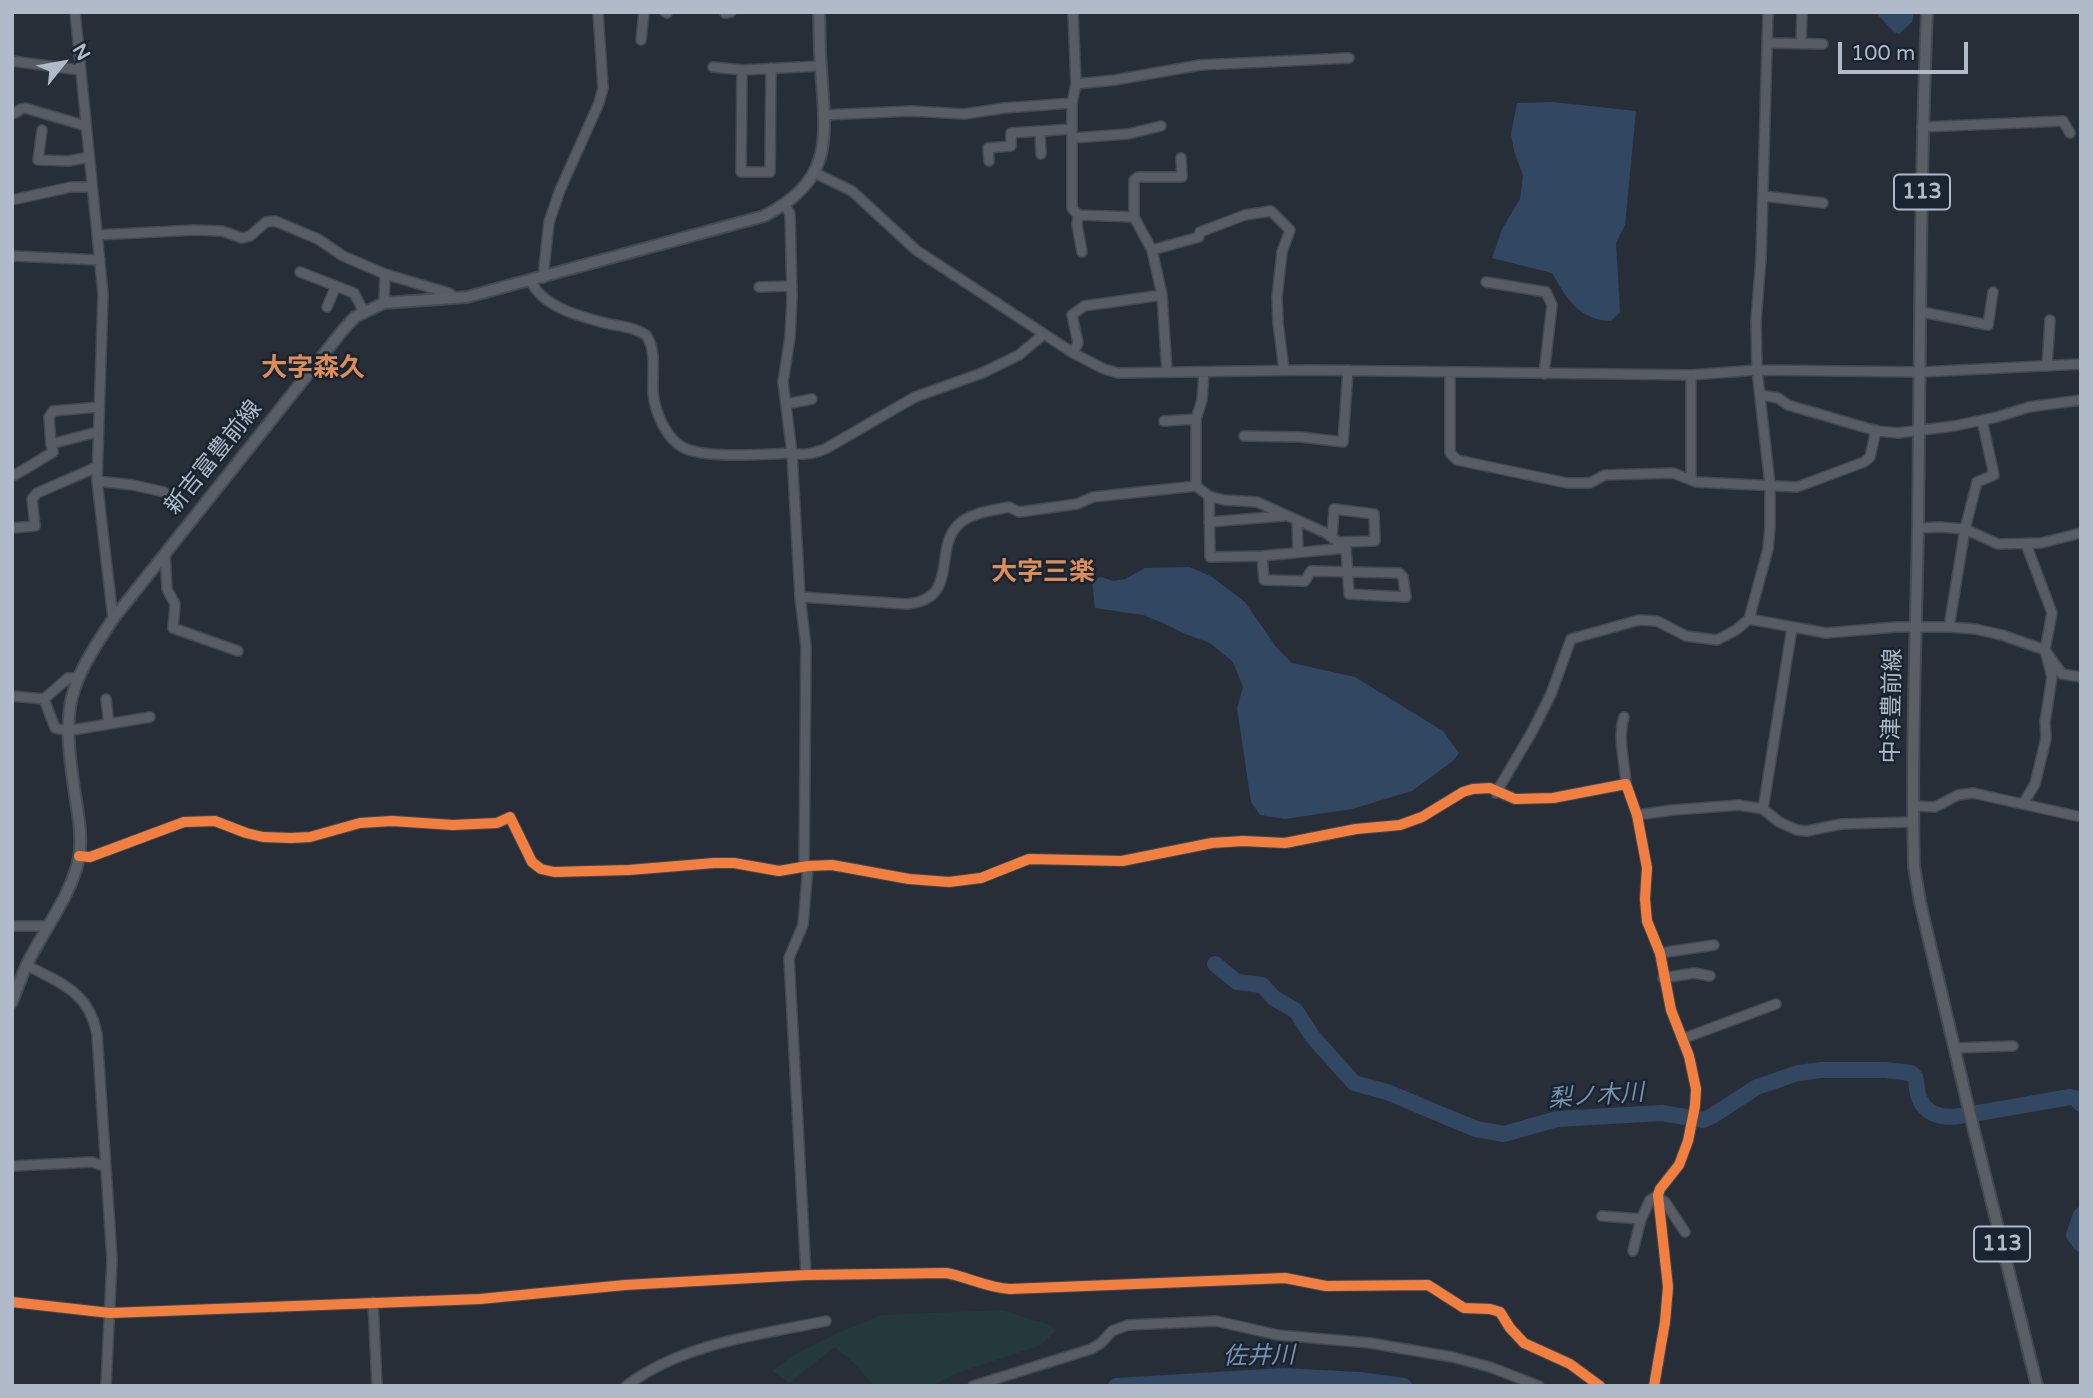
<!DOCTYPE html>
<html>
<head>
<meta charset="utf-8">
<style>
	body { margin:0 }
	#map { position:relative; width:2093px; height:1398px; overflow:hidden; background:#272e37; font-family:"Varela Round",sans-serif }
	canvas { display:block }
	.frame { position:absolute; inset:0; border:14px solid #b0bac8; pointer-events:none }
	.north { position:absolute; left:28px; top:28px; width:70px; height:70px; -webkit-text-stroke:5px #1a2431; paint-order:stroke; rotate:59deg; font-size:19px; font-weight:700; line-height:28px; text-align:center; color:#b0bac8 }
	.north::after { content:''; display:block; margin:auto; width:24px; height:32px; background:#b0bac8; clip-path:polygon(50% 0,100% 100%,50% 72%,0 100%) }
	.scale { position:absolute; left:1838px; top:42px; width:130px; height:32px; box-sizing:border-box; border:4px solid #b0bac8; border-top:0; padding-left:9px; font-size:21px; line-height:24px; white-space:nowrap; color:#b0bac8; -webkit-text-stroke:5px #1a2431; paint-order:stroke }
</style>
</head>
<body>
<div id="map">
<canvas width="2093" height="1398"></canvas>
<div class="frame"></div>
<div class="north">N</div>
<div class="scale">100 m</div>
</div>
<script>
const ctx = document.querySelector('canvas').getContext('2d');
ctx.lineJoin = 'round';
function paint(path, color) {
  ctx.fillStyle = color;
  ctx.fill(path, 'evenodd');
}
function strokePath(path, color, width, dash) {
  ctx.strokeStyle = color;
  ctx.lineWidth = width;
  ctx.lineCap = dash ? 'butt' : 'round';
  ctx.setLineDash(dash || []);
  ctx.stroke(path);
}
function label(font, color, halo, rows, align = 'center') {
  ctx.font = font + ' "Varela Round","Noto Sans JP",sans-serif';
  ctx.lineWidth = 5;
  ctx.setLineDash([]);
  ctx.textBaseline = 'middle';
  ctx.strokeStyle = halo;
  ctx.fillStyle = color;
  for (const [text, x, y, turn = 0] of rows) {
    ctx.save();
    ctx.translate(x, y);
    ctx.rotate((+turn || 0) * Math.PI / 180);
    ctx.textAlign = isNaN(turn) ? turn : align;
    if (halo) ctx.strokeText(text, 0, 0);
    ctx.fillText(text, 0, 0);
    ctx.restore();
  }
}
const green = new Path2D(`
	M1000,1310C1012,1311 1018,1316 1029,1319C1043,1324 1044,1320 1056,1330L1041,1345L957,1373L932,1386H874L854,1363L835,1347L789,1383L773,1371L790,1357L838,1333L882,1315Z`);
const water = new Path2D(`
	M1875,12H1914L1912,22L1899,34L1894,32Z
	M1553,102L1636,111L1625,225L1616,243L1620,312L1611,321C1579,320 1567,299 1552,273L1492,258L1502,229L1520,199L1523,176L1514,151L1511,134L1517,103Z
	M1190,567L1212,577L1245,602L1276,647L1292,663L1355,677L1443,731L1459,753L1453,761L1412,791L1352,809L1285,819L1260,815L1251,802L1237,708L1243,687L1233,662L1210,643L1183,633L1163,623L1143,615L1095,608L1092,580L1101,577L1114,581L1125,579L1145,568Z`);
const river = new Path2D(`
	M1215,964L1237,982L1262,985L1274,998L1296,1011L1312,1036L1354,1083L1387,1092L1476,1129L1504,1134L1557,1119L1662,1113L1703,1120L1712,1116L1757,1087L1798,1073L1821,1070H1885L1911,1073C1919,1079 1915,1084 1918,1094C1923,1114 1942,1119 1960,1116
	M1978,1113L2070,1097L2075,1098L2081,1104
	M2081,1215L2074,1235L2081,1244
	M1116,1386L1284,1376L1359,1380L1404,1386`);
const minor = new Path2D(`
	M75,12L103,294L97,481L113,619
	M665,12L667,13
	M725,13L731,12
	M641,40L644,12
	M1768,43L1823,44
	M1801,44L1802,12
	M12,61L80,70
	M713,67L742,70L820,66
	M742,70L741,172H770L771,68
	M1076,84L1115,80L1200,65L1349,58
	M1072,103V208L1078,215L1134,217
	M15,113L21,109L25,108L86,126
	M824,115L911,111L965,114L1004,108L1072,103L1076,84L1073,12
	M1922,127L2063,121L2070,133
	M42,130L38,160L69,161L89,157
	M1040,131L1041,154
	M1072,138L1128,134L1161,126
	M989,161L988,148L1011,146V133L1072,129
	M815,173L852,191L916,250L1073,353L1104,369L1118,373L1309,370L1691,375L1757,370L1921,372L2081,364
	M1763,196L1823,203
	M12,200L71,187H92
	M785,205L790,214L792,297L790,337L783,382L792,453L800,597L806,647L804,867
	M1078,215L1077,225L1082,252
	M97,235L194,230L222,231L242,238L250,236L266,222L275,221L318,239L343,256L385,274L384,303
	M1152,250L1199,237L1200,232L1245,215L1271,211L1290,230L1282,252L1277,297L1278,323L1284,370
	M13,256L100,260
	M300,272L354,293L364,312
	M385,274L449,293L456,298
	M543,278L549,222L560,190L599,103L603,88L598,12
	M531,281C543,308 582,317 609,324C622,326 635,328 646,335C657,351 652,373 653,393C655,412 666,439 684,448C708,459 765,454 792,453C804,456 814,453 825,449L915,397L982,373L1019,355L1044,334
	M1486,282L1546,292L1552,305L1544,374
	M759,287L792,286
	M327,307L336,286
	M1922,312L1988,325L1993,292
	M1073,353L1078,343L1072,315L1084,306L1162,295
	M2047,366L2050,320
	M1167,372L1162,295L1152,250L1134,217V180L1138,177H1182L1181,158
	M1450,373V453L1457,460L1567,483H1590L1605,475L1673,473L1696,482L1797,487L1864,462L1870,457L1876,430
	M1691,375V480
	M1761,395L1778,398L1788,405L1877,431L1898,433L1954,426L1997,417L2029,407L2081,400
	M786,404L812,399
	M1164,421L1196,419
	M97,432L51,444L49,417L53,411L99,407
	M1244,436L1301,437L1343,442L1348,370
	M12,476C27,469 39,460 53,452L51,444
	M97,481L133,485L164,492
	M1196,486V419L1202,400L1204,372
	M1209,496L1210,557L1262,556L1346,548
	M1297,520L1298,551
	M1209,522L1284,516
	M12,528L35,526L32,499L37,493L97,467
	M1918,528L1940,527L1965,529L1998,544L2041,543L2081,533
	M1332,537L1334,509L1374,514L1375,541L1338,542
	M165,554L167,589L175,604L173,628L238,651
	M800,597L907,604C960,599 933,550 958,525C969,513 994,510 1009,507L1019,512L1077,504L1093,497L1196,486L1209,496L1224,500L1257,502L1326,533L1346,548L1349,594L1406,597L1403,577L1399,573L1311,571L1305,581L1264,580L1262,556
	M1749,619L1826,633L1896,627H1949L1975,629L2002,635L2045,650L2062,674L2081,677
	M1949,627L1965,529L1977,482L1994,475L1982,420
	M77,678H68L44,699L55,728L67,731L150,717
	M12,696L44,699
	M106,699L109,724
	M1624,717C1617,738 1625,762 1626,784
	M1496,793L1533,730L1551,694L1571,639L1639,620L1657,621L1686,636L1717,640L1736,630L1749,619L1768,549L1770,527V485L1757,370L1756,321L1761,258L1768,12
	M2023,804L2035,784L2046,738L2045,722L2052,677L2045,650L2052,613L2026,544
	M1913,806L1935,807L1958,795L1973,793L2081,817
	M1763,809L1792,628
	M1637,815L1673,810L1739,805L1763,809L1779,822L1797,830L1807,831L1841,824L1913,822
	M79,856L90,857L184,822L215,821L246,833L263,837L291,838L310,837L360,823L392,821L453,825L497,823L510,817L532,862L541,869L554,872L629,870L714,863H734L779,871L808,866L832,865L909,879L949,882L981,878L1029,859L1122,861L1212,843L1243,841L1285,843L1356,829L1400,825L1422,817L1463,792L1473,789L1490,788L1515,799L1553,798L1626,784L1637,815L1647,868L1645,899L1647,921L1660,953L1671,1010L1689,1056L1696,1089L1695,1106L1688,1141L1679,1165L1660,1189L1658,1195L1668,1287L1665,1322L1654,1386
	M12,926H48
	M1660,953L1714,945
	M26,965C61,983 89,992 97,1034L112,1259L106,1386
	M1663,978L1694,973L1710,976
	M1682,1039L1776,1004
	M1954,1048L2013,1046
	M12,1166L92,1162L106,1167
	M1658,1198L1665,1202L1685,1232
	M1602,1216L1641,1219L1650,1200L1658,1195
	M1633,1251L1641,1219
	M806,1275L789,958L803,925L808,866
	M12,1302L110,1313L480,1299L625,1285L806,1275L946,1273C968,1277 987,1288 1010,1289L1285,1278L1326,1286L1428,1285L1464,1308L1490,1309L1500,1312L1510,1328L1524,1343L1570,1364L1600,1386
	M373,1302L377,1386
	M626,1386C683,1343 759,1335 826,1321
	M973,1386L1091,1349L1101,1343L1112,1331L1128,1325L1216,1321L1278,1335L1370,1343L1452,1357L1490,1367L1539,1386`);
const major = new Path2D(`
	M1927,12C1920,184 1920,355 1918,527C1916,640 1911,753 1914,866L1920,902L1967,1102L2037,1386
	M12,1002C17,989 22,975 28,962C44,930 73,892 79,857C83,835 77,810 74,788C62,705 67,688 113,619L343,330L355,317L384,303L467,297L764,216C836,179 825,136 821,67C819,49 820,30 819,12`);
const cycleway = new Path2D(`
	M79,856L90,857L184,822L215,821L246,833L263,837L291,838L310,837L360,823L392,821L453,825L497,823L510,817L532,862L541,869L554,872L629,870L714,863H734L779,871L808,866L832,865L909,879L949,882L981,878L1029,859L1122,861L1212,843L1243,841L1285,843L1356,829L1400,825L1422,817L1463,792L1473,789L1490,788L1515,799L1553,798L1626,784L1637,815L1647,868L1645,899L1647,921L1660,953L1671,1010L1689,1056L1696,1089L1695,1106L1688,1141L1679,1165L1660,1189L1658,1195L1668,1287L1665,1322L1654,1386
	M12,1302L110,1313L480,1299L625,1285L806,1275L946,1273C968,1277 987,1288 1010,1289L1285,1278L1326,1286L1428,1285L1464,1308L1490,1309L1500,1312L1510,1328L1524,1343L1570,1364L1600,1386`);
const shields = [
	[1922,192,56],
	[2002,1244,56]
];
const shieldNames = [
	["113",1922,192],
	["113",2002,1244]
];
const streetNames = [
	["新吉富豊前線",214,458,-51],
	["中津豊前線",1893,706,-89]
];
const waterNames = [
	["梨ノ木川",1596,1097,-4],
	["佐井川",1259,1357,-1]
];
const quarterNames = [
	["大字森久",313,369],
	["大字三楽",1043,573]
];
paint(green, '#24393c');
paint(water, '#324761');
strokePath(river, '#324761', 16);
strokePath(minor, '#434950', 12);
strokePath(major, '#444a53', 14);
strokePath(minor, '#585c64', 9);
strokePath(major, '#5a5f66', 10);
strokePath(cycleway, '#f27e40', 10);
for (const [x, y, w] of shields) {
  const box = new Path2D();
  box.roundRect(x - w / 2, y - 17.5, w, 35, 5);
  ctx.fillStyle = '#1a2431';
  ctx.fill(box);
  strokePath(box, '#b0bac8', 2);
}
label('bold 21px', '#b0bac8', null, shieldNames);
label('23px', '#b0bac8', '#1a2431', streetNames);
label('italic 24px', '#7591b2', '#1a2431', waterNames);
label('bold 26px', '#dc8d58', '#1a2431', quarterNames);
</script>
</body>
</html>
